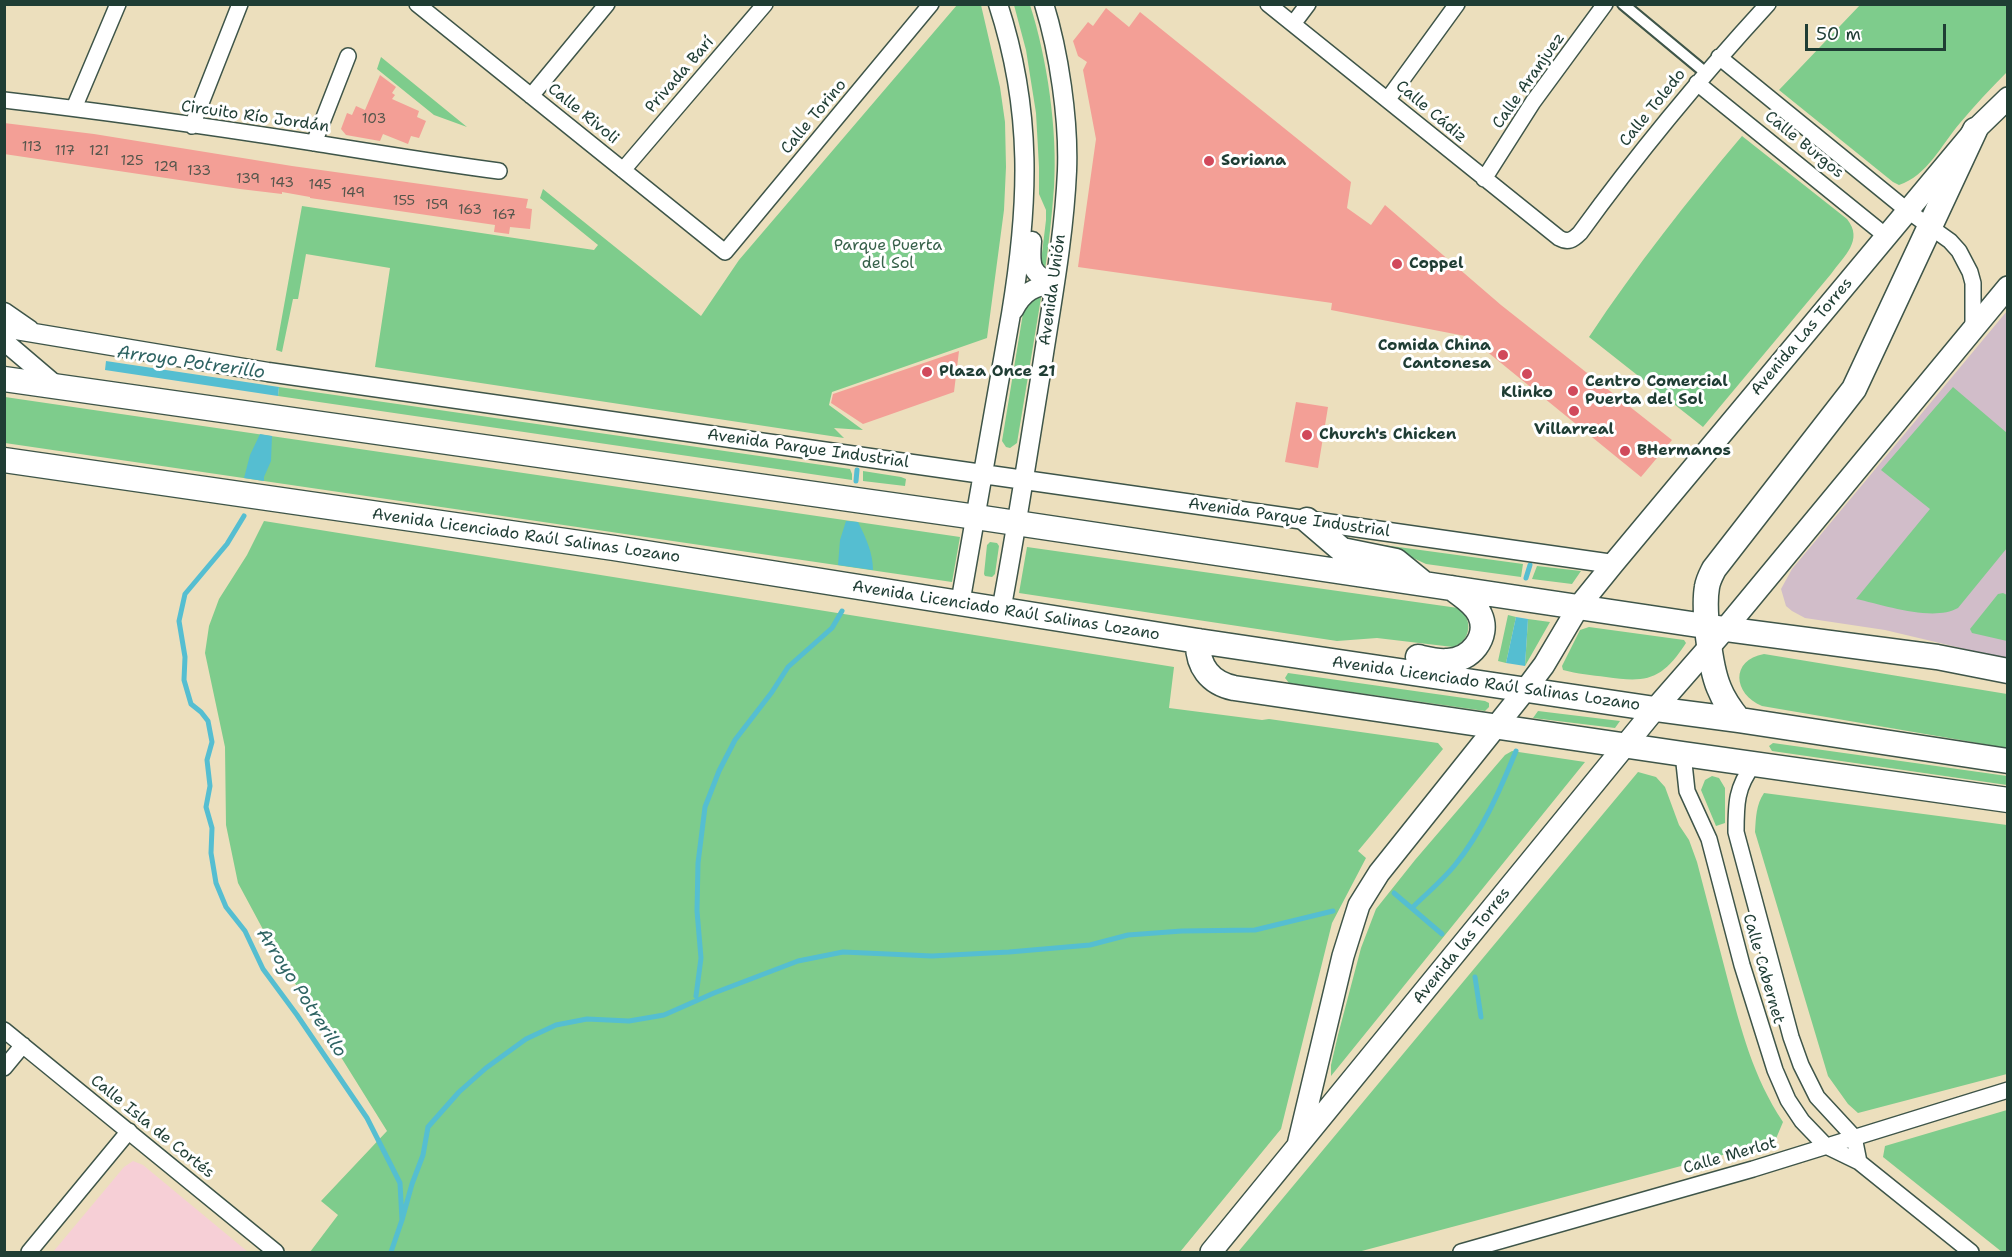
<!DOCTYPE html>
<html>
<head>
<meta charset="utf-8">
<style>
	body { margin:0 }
	#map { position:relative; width:2012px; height:1257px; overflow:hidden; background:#ecdfbd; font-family:"Shantell Sans",sans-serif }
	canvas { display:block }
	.frame { position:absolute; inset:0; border:6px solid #1f3d34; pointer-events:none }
	.scale { position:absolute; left:1805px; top:24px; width:141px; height:27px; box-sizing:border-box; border:3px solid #1f3d34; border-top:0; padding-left:8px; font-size:18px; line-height:21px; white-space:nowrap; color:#1f3d34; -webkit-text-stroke:4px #fff; paint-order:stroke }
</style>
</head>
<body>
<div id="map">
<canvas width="2012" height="1257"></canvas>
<div class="frame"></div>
<div class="scale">50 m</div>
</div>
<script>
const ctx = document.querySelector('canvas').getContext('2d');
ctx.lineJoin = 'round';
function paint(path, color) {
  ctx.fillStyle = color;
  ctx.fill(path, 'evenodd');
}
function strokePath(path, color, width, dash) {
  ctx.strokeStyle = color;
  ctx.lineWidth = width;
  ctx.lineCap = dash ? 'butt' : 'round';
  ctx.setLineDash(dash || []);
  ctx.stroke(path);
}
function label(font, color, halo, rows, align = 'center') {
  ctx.font = font + ' "Shantell Sans",sans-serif';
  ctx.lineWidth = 6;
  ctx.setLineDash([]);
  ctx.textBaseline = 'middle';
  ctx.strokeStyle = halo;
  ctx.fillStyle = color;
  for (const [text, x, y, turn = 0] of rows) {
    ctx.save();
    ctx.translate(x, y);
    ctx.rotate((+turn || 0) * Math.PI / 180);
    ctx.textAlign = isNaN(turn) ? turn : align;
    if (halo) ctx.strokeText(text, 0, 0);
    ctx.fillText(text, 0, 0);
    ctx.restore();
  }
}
const built = new Path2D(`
	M133,1161L143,1165L248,1252H53L124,1167Z`);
const industrial = new Path2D(`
	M2007,311V659L1885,630L1805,618L1792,611L1786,606L1781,589L1792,569Z`);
const green = new Path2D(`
	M957,5H981L1000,87L1005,122L1006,167L1004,210L987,338L832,392L829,405L863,430L834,428L844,438L375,367L390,268L306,254L298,299H293L282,352L276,350L302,206L594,250L598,245L540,198L543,189L701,316L739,260Z
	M1014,5H1030C1047,57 1058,132 1054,187C1052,215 1049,242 1045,270H1040L1046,220V210L1039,194V167L1036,113L1026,50Z
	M1860,5H2007V72C1991,88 1975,105 1960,123C1942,144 1927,176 1899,185L1893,182L1779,90Z
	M381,57L467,127L434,115L377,69Z
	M1742,136L1847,219C1864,240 1844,256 1831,274L1703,427L1589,337C1636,266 1688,200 1742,136Z
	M1042,292L1017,443L1010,448L1006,447L1002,441L1025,301Z
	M279,387L850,469L852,474V480L278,396Z
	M1953,387L2007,433V548L1958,608C1933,622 1884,605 1856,599L1930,509L1881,470Z
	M5,397L960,537L952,582L5,443Z
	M863,471L901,477L906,479L905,486L863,481Z
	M264,521L1174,667L1169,708L1262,720L1269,719L1438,743L1443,749L1358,851L1366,858L1332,923L1281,1129L1180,1252H310L338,1215L321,1201L387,1131L273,948L238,883L226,825L225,747L205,653L209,626L219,599L247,555Z
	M1347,540L1523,564L1521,577L1426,564L1396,550Z
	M990,542L997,543L999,546L995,574L992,577L985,576L984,574L987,545Z
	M1027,547L1458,608C1474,619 1471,641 1453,647L1377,638L1337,641L1019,593Z
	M1537,566L1581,571L1572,584L1532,579Z
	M2003,593L2007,595V641L1972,633L1970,629L1998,594Z
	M1508,615L1516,617L1506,663L1498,661Z
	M1528,619L1550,622L1525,666Z
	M1589,627L1684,640L1686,643C1662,680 1647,683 1606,677C1592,675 1577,674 1563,670L1562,666L1580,630Z
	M1764,654L2007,694V748L1762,706C1733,694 1730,660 1764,654Z
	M1288,673L1485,701L1489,703V707L1485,711L1289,683L1285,678Z
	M1538,711L1620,721L1615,728L1533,718Z
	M1773,743L2007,776V785L1772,751L1769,746Z
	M1512,751L1585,762L1331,1076V1065L1338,1035L1361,948L1376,909L1415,860L1505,755Z
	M1638,772L1656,777L1665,787L1679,825L1689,840L1697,862C1707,900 1717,939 1727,977C1741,1029 1753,1077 1783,1122L1775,1141L1358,1252H1238Z
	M1712,776L1719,778L1725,788V823L1716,826L1701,790L1705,780Z
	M1764,793L2007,825L2006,898L2008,899L2007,1074L1858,1113L1848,1104L1828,1076L1755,832C1756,817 1756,805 1764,793Z
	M2007,1110L2008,1252H2002L1883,1157L1885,1146Z`);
const water = new Path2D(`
	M106,361L279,387L278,396L105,370Z
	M260,434L272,436L271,461L264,477V481L244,478L250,455Z
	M846,521L858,522C866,538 873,553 873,570L838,565L840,540Z
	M1516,617L1528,619L1525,666L1506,663Z`);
const stream = new Path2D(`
	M856,481L857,470
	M244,516L227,544L185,594L179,621L185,657L184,680L191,704L201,712L208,721L212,742L207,760L210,786L206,807L212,828L211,853L216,883L226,907L245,931L263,969L297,1015L367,1118L400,1183L402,1220L391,1252
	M1526,578L1530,565
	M1394,893L1442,934
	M1412,908C1426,894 1442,881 1455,865C1482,832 1500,790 1516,751
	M1475,977L1481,1017
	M696,996L701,958L697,911L698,863L705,807L719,771L735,740L772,692L788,667L832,628L842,611
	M402,1220L412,1184L423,1155L428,1127L459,1092L486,1068L526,1039L556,1025L587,1019L629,1021L664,1015L714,993L798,961L843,952L932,956L1009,952L1090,945L1128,935L1182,931L1255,930L1333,911`);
const building = new Path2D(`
	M1106,8L1129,27L1140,12L1351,182L1347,208L1371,225L1385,205L1501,305L1672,440L1641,477L1474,341L1465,336L1331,310L1332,303L1078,267L1096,139L1083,70L1087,62L1078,56L1073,41L1088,22L1093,26Z
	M380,75L396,87L392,93L395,95L392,99L419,111L417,117L426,121L419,138L411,136L408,144L383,134L380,141L346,135L341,129L347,113L352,115L356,106L365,110Z
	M4,123L94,134L292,166L528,199L526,208L532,209L530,229L510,227L509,234L494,232L495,225L310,198V197L282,192V194L240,189L4,154Z
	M959,351L954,392L863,424L831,403L833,394Z
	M1296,402L1328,407L1318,468L1285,462Z`);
const pedestrian = new Path2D(`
	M1623,4L1706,73`);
const minor = new Path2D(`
	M417,4L725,252L931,4
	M1268,4L1559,238C1568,243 1573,240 1580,233C1638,153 1701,77 1768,4
	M1293,24L1308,4
	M1719,57L1908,211L1950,241L1959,251L1970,272L1973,283V329
	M1697,83L1886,236
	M531,96L607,4
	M1388,99L1457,4
	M4,100C108,112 212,127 315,143C377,153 438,163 499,171
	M74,108L118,4
	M192,126L240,4
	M314,143L348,56
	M623,170L765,4
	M1484,179L1533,102L1605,4
	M1683,754L1687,791L1709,839L1742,965L1775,1070L1788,1100L1802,1121L1826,1146L1859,1162L1971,1252
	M1754,764C1736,787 1736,804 1736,832L1791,1037L1801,1065L1817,1097L1854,1137L1859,1162
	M4,1030L276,1252
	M4,1068L23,1045
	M29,1252L129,1131
	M1461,1252L1753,1169L2008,1090`);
const tertiary = new Path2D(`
	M1032,241C1030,265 1030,275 1055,283
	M1014,310C1024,291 1034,287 1055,283
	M4,312L30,330
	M4,328L268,372L1613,564
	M4,341L58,387
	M960,604L1011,314C1029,205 1033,111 998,4
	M1001,611C1016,532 1028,452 1041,373C1051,306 1064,239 1067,171C1069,120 1059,52 1044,4`);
const secondary = new Path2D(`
	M1298,1145L1343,956L1359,905L1379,873L1526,689L1544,665L1579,606L1613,564L1975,130L2008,98
	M1211,1252L1655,709L1725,629L2008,287`);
const primary = new Path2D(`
	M4,379L976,517L1725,629L1937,657L2008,671
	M4,460L614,548L1198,641L1655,709L1739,720L2008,761
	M1307,520L1342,550L1396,561L1423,583
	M1198,641C1197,666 1210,683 1234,688L1683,754L2008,800
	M1418,657C1427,659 1438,662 1447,661C1470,661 1490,637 1480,615C1475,603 1462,596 1452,588
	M1739,720C1731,710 1724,701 1719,688C1710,667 1703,609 1707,587C1708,580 1711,575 1714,569L1854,389L1975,130`);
const markers = [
	[1209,161,6,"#d1495b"],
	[1397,264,6,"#d1495b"],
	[1503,355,6,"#d1495b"],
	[927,372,6,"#d1495b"],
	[1527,374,6,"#d1495b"],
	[1573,391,6,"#d1495b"],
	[1574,411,6,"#d1495b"],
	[1307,435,6,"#d1495b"],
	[1625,451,6,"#d1495b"]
];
const numberNames = [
	["103",374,119],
	["113",32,147],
	["117",65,151],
	["121",99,151],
	["125",132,161],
	["129",166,167],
	["133",199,171],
	["139",248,179],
	["143",282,183],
	["145",320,185],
	["149",353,193],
	["155",404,201],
	["159",437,205],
	["163",470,210],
	["167",504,215]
];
const streetNames = [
	["Privada Barí",680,75,-49],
	["Calle Aranjuez",1529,81,-55],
	["Calle Toledo",1653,108,-51],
	["Calle Cádiz",1431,112,40],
	["Calle Rivoli",583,114,39],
	["Circuito Río Jordán",255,117,8],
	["Calle Torino",814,117,-50],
	["Calle Burgos",1804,145,39],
	["Avenida Unión",1053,290,-82],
	["Avenida Las Torres",1802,337,-50],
	["Avenida Parque Industrial",808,449,8],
	["Avenida Parque Industrial",1289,518,8],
	["Avenida Licenciado Raúl Salinas Lozano",526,536,8],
	["Avenida Licenciado Raúl Salinas Lozano",1006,611,9],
	["Avenida Licenciado Raúl Salinas Lozano",1486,684,8],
	["Avenida las Torres",1462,946,-51],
	["Calle Cabernet",1763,969,74],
	["Calle Isla de Cortés",152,1127,39],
	["Calle Merlot",1730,1156,-16]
];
const poiNames = [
	["Soriana",1221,161],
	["Coppel",1409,264],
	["Comida China",1491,346,"right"],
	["Cantonesa",1491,364,"right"],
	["Plaza Once 21",939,372],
	["Centro Comercial",1585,382],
	["Puerta del Sol",1585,400],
	["Klinko",1527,393,"center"],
	["Villarreal",1574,430,"center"],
	["Church's Chicken",1319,435],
	["BHermanos",1637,451]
];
const parkNames = [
	["Parque Puerta",888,246],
	["del Sol",888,264]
];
const waterNames = [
	["Arroyo Potrerillo",191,363,8],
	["Arroyo Potrerillo",301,993,57]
];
paint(built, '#f6cfd6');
paint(industrial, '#d1bdc9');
paint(green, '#7ecc8c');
paint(water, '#55bed1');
strokePath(stream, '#55bed1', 5);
paint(building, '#f39f96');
strokePath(pedestrian, '#3e5549', 14);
strokePath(minor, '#3e5549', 18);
strokePath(tertiary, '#3e5549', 21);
strokePath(secondary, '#3e5549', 24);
strokePath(primary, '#3e5549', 27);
strokePath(pedestrian, '#fff', 10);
strokePath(minor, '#fff', 15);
strokePath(tertiary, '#fff', 18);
strokePath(secondary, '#fff', 21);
strokePath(primary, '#fff', 24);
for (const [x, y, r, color] of markers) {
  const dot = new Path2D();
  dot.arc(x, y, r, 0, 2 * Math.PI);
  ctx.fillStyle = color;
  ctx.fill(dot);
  strokePath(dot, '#fff', 2);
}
label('14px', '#54564c', null, numberNames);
label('16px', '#1f3d34', '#fff', streetNames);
label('bold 16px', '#1f3d34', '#fff', poiNames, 'left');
label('16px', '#37614a', '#fff', parkNames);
label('italic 18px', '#2f6463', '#fff', waterNames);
</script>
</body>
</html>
